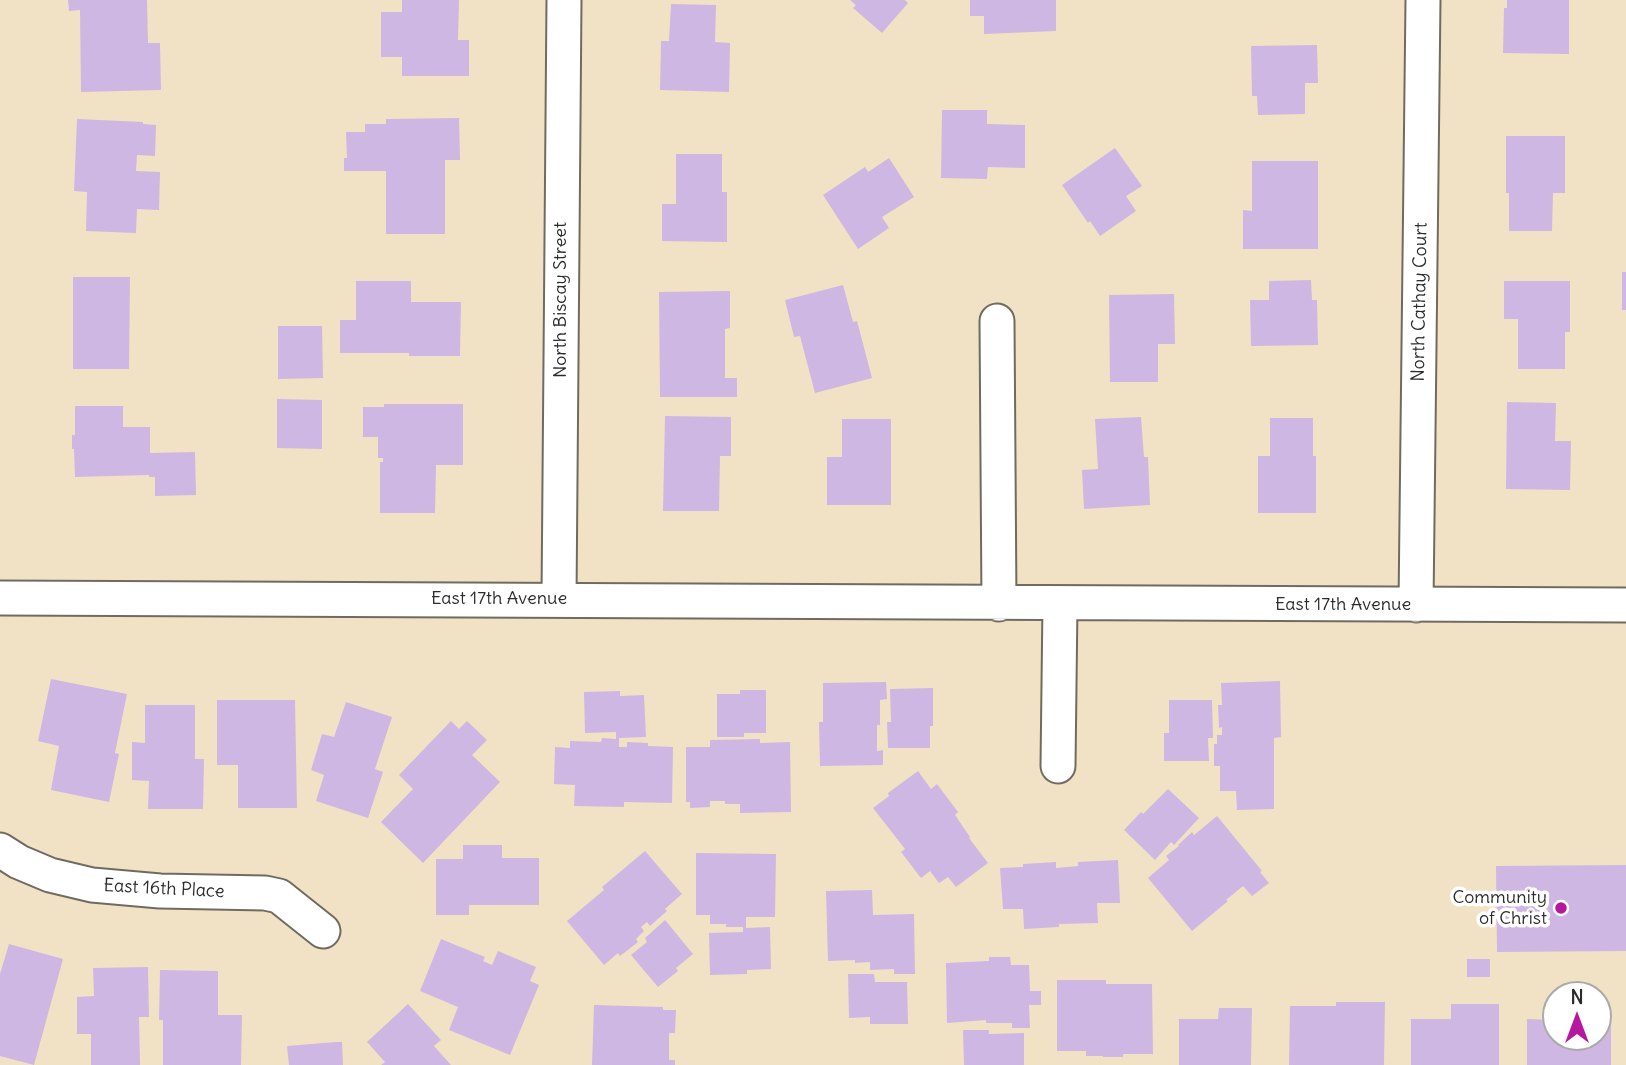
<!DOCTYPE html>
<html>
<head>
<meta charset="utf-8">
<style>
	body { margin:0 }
	#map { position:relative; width:1626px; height:1065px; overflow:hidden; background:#f1e2c5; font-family:Delius,sans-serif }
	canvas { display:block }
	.north { position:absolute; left:1542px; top:981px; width:70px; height:70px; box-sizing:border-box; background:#fff; border:2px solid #aaa; border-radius:50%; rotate:0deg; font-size:19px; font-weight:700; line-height:28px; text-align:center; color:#2b2b2b }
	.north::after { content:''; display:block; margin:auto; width:24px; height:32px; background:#b5179e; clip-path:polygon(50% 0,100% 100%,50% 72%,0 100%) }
</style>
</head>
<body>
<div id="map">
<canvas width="1626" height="1065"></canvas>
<div class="north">N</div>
</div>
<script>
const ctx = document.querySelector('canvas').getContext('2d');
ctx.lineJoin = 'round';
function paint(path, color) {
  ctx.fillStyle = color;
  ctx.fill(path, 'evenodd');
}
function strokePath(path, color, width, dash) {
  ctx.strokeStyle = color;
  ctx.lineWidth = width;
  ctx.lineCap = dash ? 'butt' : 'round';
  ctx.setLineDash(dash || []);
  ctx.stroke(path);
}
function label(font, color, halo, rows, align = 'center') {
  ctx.font = font + ' Delius,sans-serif';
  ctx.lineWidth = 7;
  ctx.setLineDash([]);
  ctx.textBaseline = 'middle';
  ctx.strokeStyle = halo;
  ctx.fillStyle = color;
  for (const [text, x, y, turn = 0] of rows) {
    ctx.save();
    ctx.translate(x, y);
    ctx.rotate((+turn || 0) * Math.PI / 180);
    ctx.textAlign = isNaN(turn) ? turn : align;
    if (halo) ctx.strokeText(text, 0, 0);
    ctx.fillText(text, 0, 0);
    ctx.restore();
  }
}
const building = new Path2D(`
	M68,0H147L148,43H160L161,90L81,92L80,10L69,11Z
	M402,0H459L458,40H469V76H402V57H381V12H402Z
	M850,0H905L908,3L882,33L853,8L856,5Z
	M970,0H1056V31L984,34V16H970Z
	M1507,0H1569V54L1503,53L1504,8H1507Z
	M671,4L716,5L715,42L730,43L729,92L660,90L661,41H669Z
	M1317,45L1318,83H1305V114L1258,115L1257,96H1252L1251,46Z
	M942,110H987V124L1025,125V168L988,167L987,179L941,178Z
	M459,118L460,160H445V234H386V171H344V158H347L346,132H365V124H386V119Z
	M77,119L143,122V124L156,125L155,156L137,155L136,171L160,172L159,210L137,209L136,233L86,231L87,192L74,191Z
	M1506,136H1565V193H1553L1552,231H1509V193H1506Z
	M1115,148L1142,186L1126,196L1136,211L1100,236L1090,221L1088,223L1062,185Z
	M676,154H722V192H727V242L662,241V204H676Z
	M889,158L914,197L882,217L889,228L858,249L823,195L865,167L868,172Z
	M1252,161H1318V249H1243V210L1252,211Z
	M1622,272H1626V310H1622Z
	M73,277H130L129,369H73Z
	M1311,280L1312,300H1317L1318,345L1251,346L1250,300H1269V281Z
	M356,281H411V302H461L460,356H409V353H340V320H356Z
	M1504,281H1570V332H1565V369H1518V319H1504Z
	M843,285L853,322L857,321L872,378L815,393L800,336L794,337L785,300Z
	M730,291V328L725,329V378H737V397H660L659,292Z
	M1174,294L1175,344H1158V382H1110L1109,295Z
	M278,326H322L323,378L278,379Z
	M277,399L322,400V449L277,448Z
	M1507,402L1556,403L1555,441H1571L1570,490L1506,489Z
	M384,404H463V465H436L435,513H380V462H383V458H378V437H363V407H384Z
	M75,406H123V427H150V453L195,452L196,495L155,496V477H149V475L75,477L74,449H72V435H75Z
	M665,416L731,417V456H720L719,511H663Z
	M1141,417L1144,457H1148L1150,505L1084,509L1082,470L1098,469L1095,419Z
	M1270,418H1313V456H1316V513H1258V456H1270Z
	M842,419H891V505H827V457H842Z
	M51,679L127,694L115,753L119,754L109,802L51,790L59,746L38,741Z
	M1280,681L1281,737L1274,738V809L1237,810L1236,791H1220V766H1214V744H1217V735H1222V727L1219,728L1218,705H1222L1221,683Z
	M886,682L887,699L880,700V725H877V751L883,750V765L820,766L819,722H823V683Z
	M933,688V726H930V748H888L887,722H891L890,689Z
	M740,690H766V733H744V737H717V694H740Z
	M620,691V696L644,695L646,737L619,738V747H627V742L648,743V746L673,747L672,803L624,802V807L574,806L575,785L554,784L555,747L570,748V741L601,742L602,738L616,739V732L585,733L584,692Z
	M217,700H295L297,808H238V765H217Z
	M1169,700H1212L1213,738H1208L1209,761H1164V733H1169Z
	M346,702L392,717L375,769L383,772L368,818L316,801L324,775L311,770L322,734L334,737Z
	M145,705H195V759H204L203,809H148L149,781L132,780V742L145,743Z
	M451,721L459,729L467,721L487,740L472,755L500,782L423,863L381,822L413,789L399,775Z
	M760,739V743L790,742L791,812L740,813V804H725V801H710V807L690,808V802H686V747H710V740Z
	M918,771L931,789L937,784L958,812L955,815L970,837L969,838L988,863L956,887L948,877L939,883L930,871L921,878L901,852L905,849L873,808L889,796L888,793Z
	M1168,789L1199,818L1174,845L1171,842L1155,860L1124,830L1141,812L1143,814Z
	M1217,816L1262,871L1260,872L1269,883L1252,896L1243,886L1226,900L1228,901L1192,931L1148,878L1169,860L1166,856L1179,846L1178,845L1192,832L1194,835Z
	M463,845H502V858H539V905H469V915H436V859H463Z
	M645,851L682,894L665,909L667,911L650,926L647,922L641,927L644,931L636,939L638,942L620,956L618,953L604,965L567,921L604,890L602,887Z
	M696,853L776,854L775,917H746V928L770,927L771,969L747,970V974L710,975L709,933L743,932V927H726V924H710V915H696Z
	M1118,860L1120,903H1097L1098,923L1059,924V927L1024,929L1023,909H1003L1000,868L1023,867V864L1056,862V868L1078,866V862Z
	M1626,865V951L1497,952L1496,866Z
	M872,890L873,915L914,914L915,974H894V969L870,970V962L855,963V960L828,961L826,891Z
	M665,920L693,954L676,968L678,971L658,987L631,955L647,942L645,938Z
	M441,939L485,957L483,961L492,965L498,951L536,967L530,981L539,985L510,1055L449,1030L458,1007L420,991Z
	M9,944L63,959L34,1065L0,1056V974Z
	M989,957H1010L1011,965H1029L1030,991H1041V1005H1029L1030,1028H1012V1023H986V1020L947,1023L946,963L989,961Z
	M1467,959H1490V977H1467Z
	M148,967L149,1017H139L140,1065H91V1034H77V997L94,996L93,968Z
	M160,970L218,971V1015H242L241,1065H163V1020H159Z
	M848,974H874L875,982H907L908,1024H870V1017L849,1018Z
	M1057,980H1106V984H1152L1153,1054H1123V1057H1103V1056H1086V1051H1057Z
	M1336,1002H1385L1384,1065H1289L1290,1006H1336Z
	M408,1004L441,1040L434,1046L451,1065H381L385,1062L367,1042Z
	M1451,1004H1499V1065H1411V1019H1451Z
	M594,1005L663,1007V1010H676L675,1033H669V1060H675V1065H592Z
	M1219,1008H1252L1251,1065H1179V1019H1218Z
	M1598,1016H1611V1065H1527V1019L1556,1020V1037H1598Z
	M963,1030H989V1034L1024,1033V1065H964Z
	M336,1042H342L343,1065H289L287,1046Z`);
const street = new Path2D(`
	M997,321L999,604
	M0,598C542,599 1084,604 1626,605
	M559,599L564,0
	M1416,605L1423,0
	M1058,766L1060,604
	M0,850L19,862L50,875L92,885L160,891L265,893L279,896L323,931`);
const markers = [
	[1561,908,7,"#b5179e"]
];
const streetNames = [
	["North Biscay Street",561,300,-90],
	["North Cathay Court",1420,302,-89],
	["East 17th Avenue",499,599],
	["East 17th Avenue",1343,605],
	["East 16th Place",164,889,3]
];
const poiNames = [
	["Community",1547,898],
	["of Christ",1547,919]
];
paint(building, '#ceb7e2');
strokePath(street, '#706b61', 37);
strokePath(street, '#fff', 33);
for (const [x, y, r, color] of markers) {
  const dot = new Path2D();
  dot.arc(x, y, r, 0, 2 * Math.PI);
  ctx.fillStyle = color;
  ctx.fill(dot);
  strokePath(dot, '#fff', 2.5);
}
label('18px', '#2b2b2b', '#fff', streetNames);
label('18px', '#2b2b2b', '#fff', poiNames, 'right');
</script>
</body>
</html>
